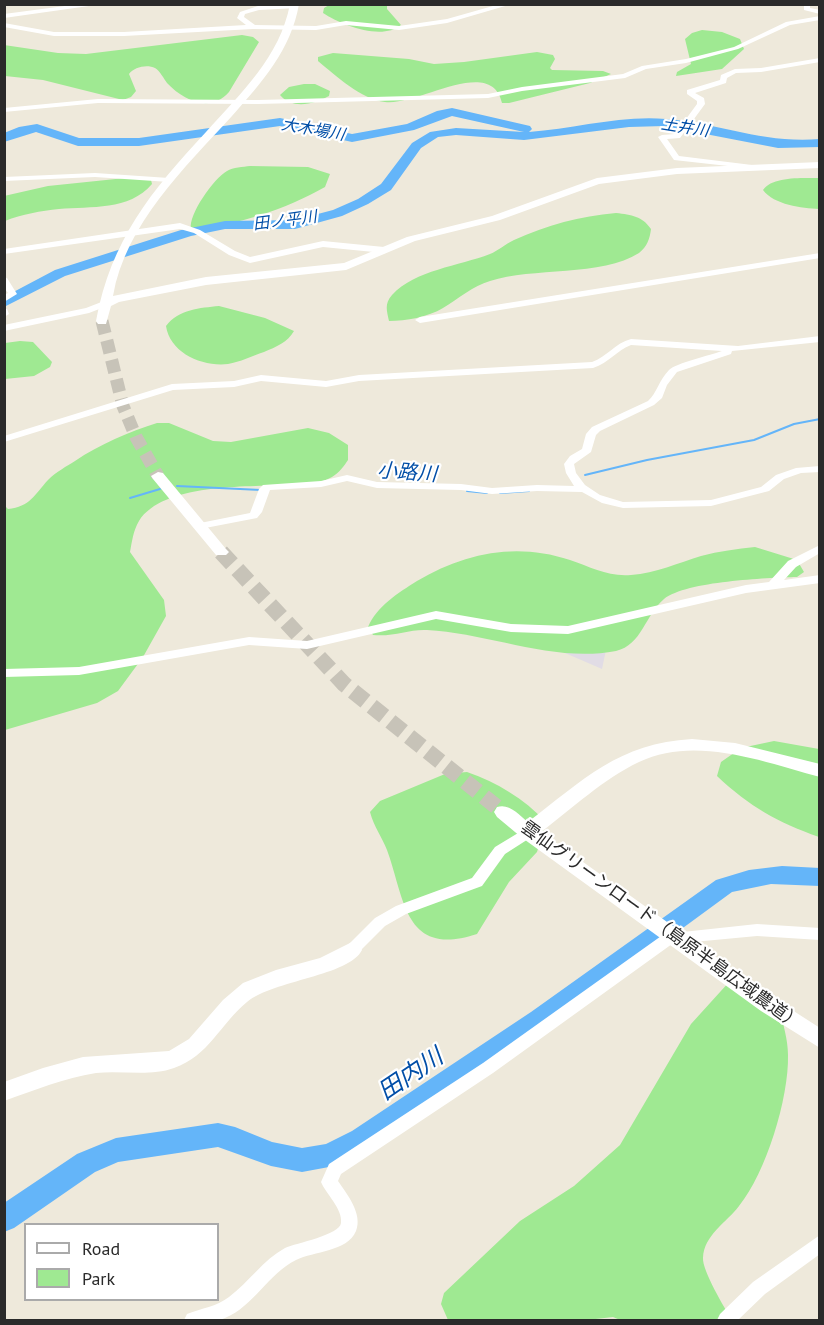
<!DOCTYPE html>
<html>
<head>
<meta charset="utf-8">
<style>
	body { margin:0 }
	#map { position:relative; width:824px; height:1325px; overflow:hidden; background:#eee9db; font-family:"PT Sans",sans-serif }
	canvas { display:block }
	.frame { position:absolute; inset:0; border:6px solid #2a2a2a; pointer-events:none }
	.legend { position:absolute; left:24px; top:1223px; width:195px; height:78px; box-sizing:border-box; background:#fff; border:2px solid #aaa; margin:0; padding:8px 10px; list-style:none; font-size:18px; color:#2a2a2a }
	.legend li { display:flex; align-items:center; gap:12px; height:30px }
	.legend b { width:30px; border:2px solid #aaa }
</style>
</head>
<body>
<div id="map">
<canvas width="824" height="1325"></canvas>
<div class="frame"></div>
<ul class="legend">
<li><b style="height:8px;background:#fff"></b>Road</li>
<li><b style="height:16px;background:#9fe992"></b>Park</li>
</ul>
</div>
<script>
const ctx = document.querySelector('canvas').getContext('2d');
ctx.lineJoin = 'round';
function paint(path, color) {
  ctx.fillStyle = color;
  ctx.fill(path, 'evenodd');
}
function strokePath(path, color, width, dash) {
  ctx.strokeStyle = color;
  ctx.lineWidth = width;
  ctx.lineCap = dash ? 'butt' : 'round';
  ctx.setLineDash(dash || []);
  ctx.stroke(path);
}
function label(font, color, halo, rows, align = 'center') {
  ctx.font = font + ' "PT Sans","Noto Sans JP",sans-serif';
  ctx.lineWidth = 4.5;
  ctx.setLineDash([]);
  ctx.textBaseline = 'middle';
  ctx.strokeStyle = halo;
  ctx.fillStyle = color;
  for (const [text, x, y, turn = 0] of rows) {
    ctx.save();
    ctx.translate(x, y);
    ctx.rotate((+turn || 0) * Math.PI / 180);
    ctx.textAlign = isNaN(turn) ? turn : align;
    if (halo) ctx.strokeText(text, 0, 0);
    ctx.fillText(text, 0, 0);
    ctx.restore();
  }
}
const industrial = new Path2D(`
	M607,645L602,669L558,650Z`);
const green = new Path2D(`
	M329,5H387V9L401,25C382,41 341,25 323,13L324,8Z
	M702,30L722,32L740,39L744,49L722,69L676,76L677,72L691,64L685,39L692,33Z
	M242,35L253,37L259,42L229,92C211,113 184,101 167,83C164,79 160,71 155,68C147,64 134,67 129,74L136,91L131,97L123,100L43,80L5,76L4,45L58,53L86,54Z
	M537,52L553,55L555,59L550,68L552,70L603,71L611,74L590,83L509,103H502C491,55 419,106 385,102C361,99 336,76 318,61V57L333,53L409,59L434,64L464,62Z
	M304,84H315L330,91L329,96C315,104 292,110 280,95L289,87Z
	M250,166L308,167L330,174L325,187C286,209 236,226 191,229C188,215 214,178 227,171C233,167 243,167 250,166Z
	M135,177L151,180L152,184C129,211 91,206 59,209C41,211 22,214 5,221L4,196L48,186Z
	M819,178V209C802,208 774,205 763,190C772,176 804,178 819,178Z
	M616,213C632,215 642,216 651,229C650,238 647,247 639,253C602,277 532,267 490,281C473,286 458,299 443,308C428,317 406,321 389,321C387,311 384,304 392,295C415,270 459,266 490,254C498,251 505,244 514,240C547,225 580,216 616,213Z
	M219,306L265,318L294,331C288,342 276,347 264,352C252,356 240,362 228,364C202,367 170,353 166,326C179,309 200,308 219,306Z
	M20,341L33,342L52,362L50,367L34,376L5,379V343Z
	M157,423H169L213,441L231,442L308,428L329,433L348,445V460C344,466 339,473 332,477C319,485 302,484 287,485C247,487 163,483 139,521C133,531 132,542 130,552L164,600L166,616L143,657L118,691L97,703L5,730V506L8,509C30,507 35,494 48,480C56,472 67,466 75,461C100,444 129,432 157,423Z
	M755,547L797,560L804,572L797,577C766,578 687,581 664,599C645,615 642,645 616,651C553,663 489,633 427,630C409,629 394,637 373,635L368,627C377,606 398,593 417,581C464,553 516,542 570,560C591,567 608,577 631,575C656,573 678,563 701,556C719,551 737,549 755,547Z
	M774,741L819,749V837C777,822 750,807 717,776L721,762L741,748Z
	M467,772C498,783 523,798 546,822L537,852L509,882L477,934C404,958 405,899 387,850C382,837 374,827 370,812L380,801L445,774Z
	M730,981L780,1010C783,1024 788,1040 788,1055C789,1098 766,1173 739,1206C726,1223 704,1235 703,1258C702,1270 725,1309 732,1320H620L613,1317L587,1320H448L441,1304L444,1293L520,1221L574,1186L620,1145L691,1024Z`);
const stream = new Path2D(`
	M585,475L647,460L754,440L794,424L820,419
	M177,486L261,490
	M467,491L487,493
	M500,493L529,491
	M130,498L160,489`);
const river = new Path2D(`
	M452,108L530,126L532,129L529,132C574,129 620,115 666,119C720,123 763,144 820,139V147L778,148L664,126L629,127L524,140L456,135L438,137L421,148L391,190L368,204L342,216L295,229H225L191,236L65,276L4,307V297L55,270L181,230L225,221L295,220L333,210L358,199L381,184L412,143L430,132L456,128L524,132L452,116L414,130L352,142L280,126L139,146H78L36,132L4,142V133L19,127L37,124L79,138H139L280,118L352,134L407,124L437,111Z
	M782,866L820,868V886L771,884L732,892L549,1026L370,1147L329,1167L302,1172L271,1166L218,1147L118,1162L95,1172L14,1228L4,1232V1203L77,1154L116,1138L218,1123L235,1127L272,1142L302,1148L326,1144L352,1131L531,1012L716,880L749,870Z`);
const secondaryTunnelFar1 = new Path2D(`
	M102,321L123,406L136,437L158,476`);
const secondaryTunnel = new Path2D(`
	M221,552L344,684L503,812`);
const street = new Path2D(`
	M80,4H103L4,18V14Z
	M500,4H512L447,23L399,30L346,25L316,30L253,29L124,36H54L4,27V23L54,32H124L246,25L237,18L240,12L258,6L295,5L297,6V8L259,10L245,14L244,17L255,25L316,26L346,21L399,26L447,19Z
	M804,4H810V8L820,10V14L804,10Z
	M820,16V20L790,25L738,49L686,63L646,69L625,78L522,91L488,98L258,104L98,103L4,112V108L98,99L258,100L488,94L522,87L623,74L642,66L686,59L734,47L786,22Z
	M820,58V62L761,72L736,73L727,78L726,83L695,93L704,98L705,104L680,138L667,139L679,156L752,165L756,167L755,169L674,160L658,137L662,135L675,134L697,104V101L687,94V90L720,80L721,75L735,69L761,68Z
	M95,173L169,178L173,180L169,182L95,177L4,181V177Z
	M180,223L200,230L235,251L250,257L323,241L384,247L388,250L384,253L323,247L250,263L229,255L194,233L180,229L4,254V249Z
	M820,253V258L420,323L415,320L420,317Z
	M4,277L7,278L17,294L4,302V295L8,293L4,288Z
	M104,301L109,304L107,306L89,313L4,331V325L86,308Z
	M4,308L7,309L9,314L4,317Z
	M820,336V342L732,351L731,354L677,372L667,385L662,398L654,405L600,431L596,435L591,452L574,464L576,473L585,485L600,495L623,502L711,500L761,487L776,475L796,468L820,466V472L801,473L784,479L769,491L711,506L623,508L602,503L582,492L537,491L492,494L461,490L377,488L347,481L321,487L270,490L262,512L257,518L200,529L195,526L200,523L250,513L259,489L263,485L321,481L347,475L377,482L461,484L492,488L537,485L574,486L566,473L564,464L570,456L582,449L586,434L592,427L648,401C657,393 659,380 669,370C676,363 711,355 722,351L631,345C617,350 609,363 593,368L359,381L326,387L261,381L234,387L173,390L4,442V436L172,384L234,381L261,375L326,381L359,375L592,362C607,357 615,343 631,339L738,346Z
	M820,545V553L796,567L784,580L820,575V583L746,593L568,634L511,632L436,619L307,649L249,645L79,675L4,677V669L79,667L249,637L307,641L436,611L511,624L568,626L746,585L769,582L788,561Z
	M528,827L533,828L535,832L533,836L505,854L482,886L406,914L385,926L357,954L352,956L347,954L345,950L347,946L375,918L396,906L472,878L495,847Z
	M757,924L820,928V940L757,936L672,944L493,1073L341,1174L338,1181C347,1194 363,1214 356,1231C347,1252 314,1251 296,1260C268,1274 254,1306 225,1318C214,1323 197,1320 184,1320L187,1314C202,1308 216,1307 229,1297C249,1282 263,1260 285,1248C296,1243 340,1235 341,1223C343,1209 326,1194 321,1182L329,1164L483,1063L664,934Z
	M820,1235V1254L765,1294L738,1320H717L720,1314L753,1282Z`);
const secondary = new Path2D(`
	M290,4H299C291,50 262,82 232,116C185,167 125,225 113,296L206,277L344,263L407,237L492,216L597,178L677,168L820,162V168L677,174L599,184L500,220L415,241L346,270L206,285L119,302L111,306L106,324H98L96,321C111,240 151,191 206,132C241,93 280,57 290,4Z
	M158,472L163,473L226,549L229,552L226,555H216L153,479L151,476Z
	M692,739L735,743L820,764V777C764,762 695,735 639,762C603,779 573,808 541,832L775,999L820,1028V1048L761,1011L521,837L497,817L494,812L497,807C509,803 518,814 528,822C583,780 619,743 692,739Z
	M352,942L359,944L362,950C349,976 274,980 247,1002C220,1024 209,1056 174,1068C149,1077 122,1070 96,1073C64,1078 35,1090 4,1101V1082L43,1068L83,1057L169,1051L189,1039L223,1000L243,983L276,970L320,958Z`);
const farWaternames = [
	["土井川",685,128,9],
	["大木場川",313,130,10],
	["田ノ平川",285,221,-7]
];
const streetNames = [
	["雲仙グリーンロード（島原半島広域農道）",661,926,36]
];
const waterNames = [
	["小路川",407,473,4]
];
const nearWaternames = [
	["田内川",411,1075,-34]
];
paint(industrial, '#e1dce5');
paint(green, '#9fe992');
strokePath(stream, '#64b5f9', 2);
paint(river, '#64b5f9');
strokePath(secondaryTunnelFar1, '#c7c3b8', 13, [13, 7]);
strokePath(secondaryTunnel, '#c7c3b8', 16, [16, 8]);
paint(street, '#fff');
paint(secondary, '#fff');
label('italic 16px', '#014ea7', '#fff', farWaternames);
label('18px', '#2a2a2a', '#fff', streetNames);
label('italic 20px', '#014ea7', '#fff', waterNames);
label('italic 24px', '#014ea7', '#fff', nearWaternames);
</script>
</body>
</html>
